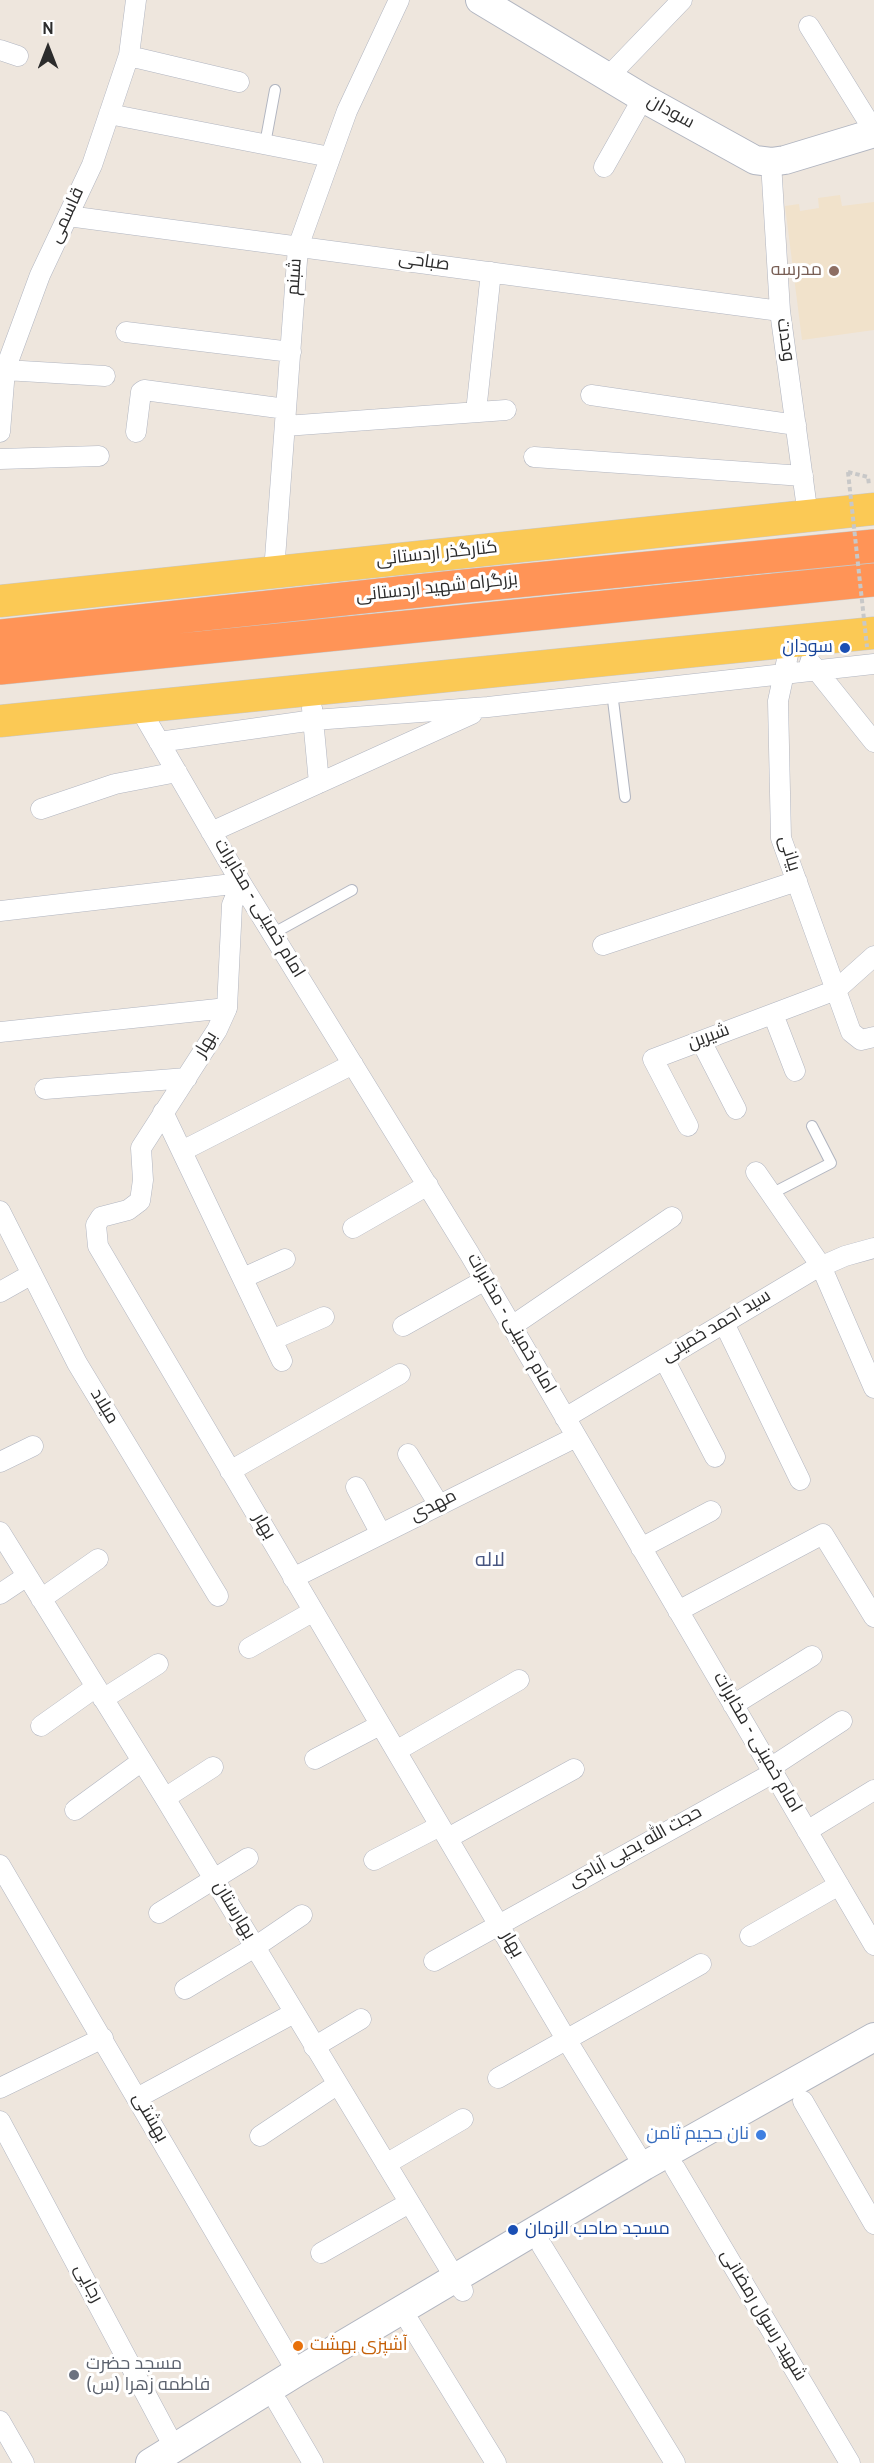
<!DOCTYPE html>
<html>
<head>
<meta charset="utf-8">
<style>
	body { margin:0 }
	#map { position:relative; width:874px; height:2463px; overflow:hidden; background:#eee6dd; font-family:Overpass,sans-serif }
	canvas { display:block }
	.north { position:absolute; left:18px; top:18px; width:60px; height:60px; -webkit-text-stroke:4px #fff; paint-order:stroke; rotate:0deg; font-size:16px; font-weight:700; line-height:24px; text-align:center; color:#2c2c2c }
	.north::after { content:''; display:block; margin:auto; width:21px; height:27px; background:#2c2c2c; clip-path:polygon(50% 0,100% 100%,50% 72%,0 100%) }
</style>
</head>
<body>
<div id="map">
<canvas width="874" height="2463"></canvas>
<div class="north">N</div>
</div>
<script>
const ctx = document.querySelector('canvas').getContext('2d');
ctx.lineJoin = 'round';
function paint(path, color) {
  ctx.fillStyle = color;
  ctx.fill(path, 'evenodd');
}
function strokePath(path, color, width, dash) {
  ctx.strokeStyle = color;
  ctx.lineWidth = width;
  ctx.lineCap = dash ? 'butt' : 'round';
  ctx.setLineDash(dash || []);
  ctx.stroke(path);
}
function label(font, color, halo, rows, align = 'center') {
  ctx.font = font + ' Overpass,Cairo,sans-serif';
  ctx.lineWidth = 6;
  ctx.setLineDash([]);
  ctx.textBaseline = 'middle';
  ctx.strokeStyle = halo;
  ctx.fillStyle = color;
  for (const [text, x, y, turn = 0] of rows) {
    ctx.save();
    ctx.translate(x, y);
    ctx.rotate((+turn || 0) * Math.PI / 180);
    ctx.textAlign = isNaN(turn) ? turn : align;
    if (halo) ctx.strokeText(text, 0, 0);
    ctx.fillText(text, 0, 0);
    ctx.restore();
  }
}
const education = new Path2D(`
	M840,195L842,206L874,202V330L802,340L785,206L799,204L800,211L819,208L818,198Z`);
const path = new Path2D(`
	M848,472L868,477L869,485`);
const lane = new Path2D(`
	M265,144L275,90
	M612,692L625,797
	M272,934L352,890
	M771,1194L831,1163L812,1126`);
const street = new Path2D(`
	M809,26L874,131
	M0,50L18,56
	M129,56L239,82
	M608,77L682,0
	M109,114L330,157
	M771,162L780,311L808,516
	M604,167L643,98
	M68,216L780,311
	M126,332L291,352
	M5,370L105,376
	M591,395L796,425
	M476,412L491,272
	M285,426L506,410
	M0,432L5,370L40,275L92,165L129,55L136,0
	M136,432L141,392L144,390L286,409
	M534,457L803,476
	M0,459L99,456
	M274,572L298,247L347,111L399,0
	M791,641L778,701L781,838L851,1032L861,1040L874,1037
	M810,662L874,742
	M139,707L241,883L469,1253L874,1945
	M312,708L319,783
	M159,742L314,720L488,707L874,664
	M41,809L115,784L177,772
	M211,832L472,714
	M0,911L241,883L232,905L227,1008L217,1030L141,1148L143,1180L140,1201L128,1210L101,1217L96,1225L98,1246L566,2039L644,2166
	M603,945L797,881
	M773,1014L795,1071
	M0,1032L227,1008
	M701,1041L736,1109
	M45,1089L187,1078
	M163,1112L282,1361
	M688,1126L653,1059L836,990L874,956
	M182,1151L353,1064
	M756,1172L821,1266L874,1388
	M0,1211L77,1363L218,1596
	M353,1228L428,1185
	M243,1278L285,1259
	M0,1292L32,1274
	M724,1323L800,1480
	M403,1326L485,1280
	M512,1326L672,1217
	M272,1340L324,1317
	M664,1359L715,1457
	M565,1418L813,1270L845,1256L874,1248
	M408,1454L439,1505
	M0,1462L33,1446
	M230,1471L400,1374
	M356,1487L381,1534
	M0,1532L165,1798L463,2291
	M641,1548L711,1511
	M293,1578L576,1437
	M0,1594L27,1576
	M41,1599L98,1559
	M678,1611L823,1534L874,1617
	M249,1648L312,1612
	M103,1699L158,1664
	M733,1705L812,1656
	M41,1726L96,1687
	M396,1751L519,1680
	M315,1759L380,1725
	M770,1768L842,1721
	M165,1798L213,1767
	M75,1810L142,1761
	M807,1831L874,1790
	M448,1838L574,1769
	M374,1860L440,1826
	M0,1865L297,2372
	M159,1913L248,1858
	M750,1936L839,1885
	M434,1961L773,1773
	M185,1989L255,1947L302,1915
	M314,2047L361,2019
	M498,2078L701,1964
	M0,2088L103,2038
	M137,2098L294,2013
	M803,2101L874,2224
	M0,2121L174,2447
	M260,2136L338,2084
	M386,2164L463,2119
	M675,2168L850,2463
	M542,2246L675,2463
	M321,2253L409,2203
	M410,2323L496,2463
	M278,2403L313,2463
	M0,2421L24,2463`);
const secondary = new Path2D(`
	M480,0L643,98L755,160L771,162L785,160L874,133
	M150,2463L297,2372L644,2166L874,2037`);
const primary = new Path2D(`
	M0,601L874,509
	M0,721L874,633`);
const highway = new Path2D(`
	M0,636L455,587L874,546
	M0,668L874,580`);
const pathBridge = new Path2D(`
	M848,472L867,647`);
const markers = [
	[834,271,6,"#8d6e63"],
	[845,648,6,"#1a4fb4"],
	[761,2135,6,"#3f7fe0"],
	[513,2230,6,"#1a4fb4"],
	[298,2346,6,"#e8710a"],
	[74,2375,6,"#6b7280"]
];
const streetNames = [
	["سودان",670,113,29],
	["قاسمی",68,216,-65],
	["صباحی",424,263,8],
	["شبنم",296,277,-86],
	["وحدت",784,340,82],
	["کنارگذر اردستانی",437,555,-6],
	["بزرگراه شهید اردستانی",437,589,-6],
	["بیانی",788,854,73],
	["امام خمینی - مخابرات",258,909,59],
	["شیرین",709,1038,-20],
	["بهار",207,1045,-59],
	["امام خمینی - مخابرات",510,1324,60],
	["سید احمد خمینی",717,1327,-31],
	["میلاد",103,1407,59],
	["مهدی",434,1507,-27],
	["بهار",263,1527,60],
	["امام خمینی - مخابرات",756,1743,60],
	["حجت الله یحیی آبادی",636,1848,-29],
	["بهارستان",233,1911,59],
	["بهار",511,1945,60],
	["بهشتی",149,2118,60],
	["رجایی",87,2284,62],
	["شهید رسول رمضانی",762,2316,59]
];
const educationNames = [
	["مدرسه",822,271]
];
const transitNames = [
	["سودان",833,648],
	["مسجد صاحب الزمان",525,2230,"left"]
];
const shopNames = [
	["نان حجیم ثامن",749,2135]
];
const foodNames = [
	["آشپزی بهشت",310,2346]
];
const worshipNames = [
	["مسجد حضرت",86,2365],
	["فاطمه زهرا (س)",86,2386]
];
const neighbourhoodNames = [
	["لاله",490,1562]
];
paint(education, '#f1e2cb');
strokePath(lane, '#b1b5c0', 12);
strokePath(street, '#b1b5c0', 21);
strokePath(secondary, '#b1b5c0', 30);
strokePath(primary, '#c8c8c8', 33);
strokePath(highway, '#c8c8c8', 34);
strokePath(path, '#c8c8c8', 4, [4.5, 3]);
strokePath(lane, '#fff', 10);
strokePath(street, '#fff', 20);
strokePath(secondary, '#fff', 28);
strokePath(primary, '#fbc955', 32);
strokePath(highway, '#ff9457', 33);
strokePath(pathBridge, '#c8c8c8', 4, [4.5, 3]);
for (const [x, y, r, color] of markers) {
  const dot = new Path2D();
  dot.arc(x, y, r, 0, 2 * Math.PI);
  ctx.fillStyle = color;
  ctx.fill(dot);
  strokePath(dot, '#fff', 2);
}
label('18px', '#2c2c2c', '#fff', streetNames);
label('18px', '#785e54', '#fff', educationNames, 'right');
label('18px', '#164399', '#fff', transitNames, 'right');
label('18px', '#366cbe', '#fff', shopNames, 'right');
label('18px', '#c56008', '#fff', foodNames, 'left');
label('18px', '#5b616d', '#fff', worshipNames, 'left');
label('20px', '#485680', '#fff', neighbourhoodNames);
</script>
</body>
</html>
